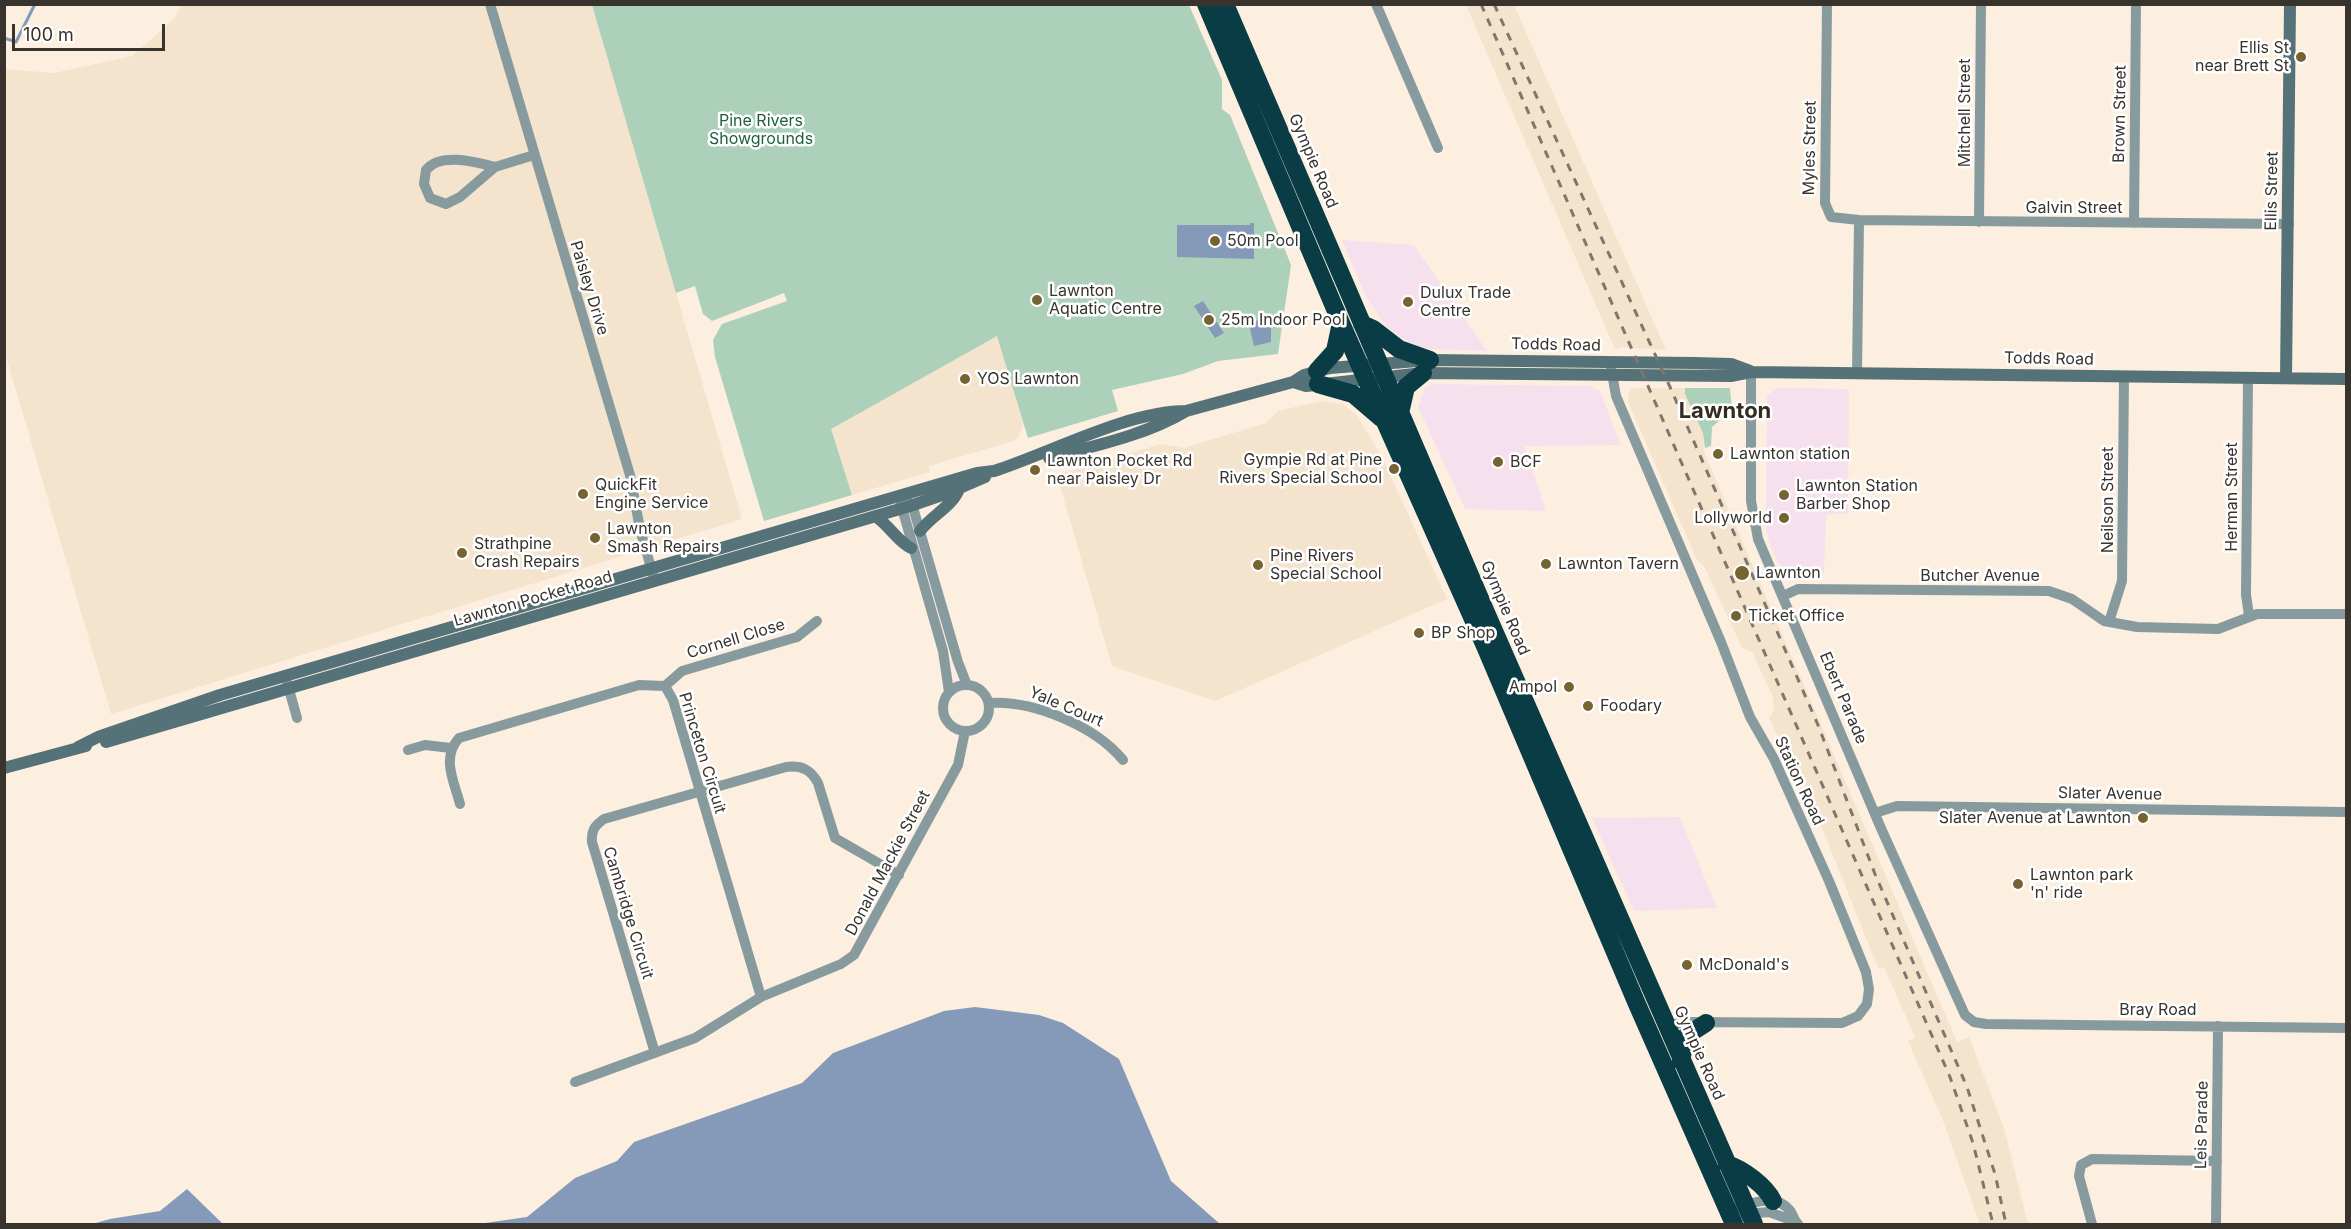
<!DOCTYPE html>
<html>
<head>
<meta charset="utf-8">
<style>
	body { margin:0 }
	#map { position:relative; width:2351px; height:1229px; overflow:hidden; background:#fcefe0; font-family:Inter,sans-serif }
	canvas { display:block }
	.frame { position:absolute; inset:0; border:6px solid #38332d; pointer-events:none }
	.scale { position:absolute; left:12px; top:24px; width:153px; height:27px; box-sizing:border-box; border:3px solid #38332d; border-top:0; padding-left:8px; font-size:18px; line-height:21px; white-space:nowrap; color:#38332d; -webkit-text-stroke:4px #fff; paint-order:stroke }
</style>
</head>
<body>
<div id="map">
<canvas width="2351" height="1229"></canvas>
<div class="frame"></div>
<div class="scale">100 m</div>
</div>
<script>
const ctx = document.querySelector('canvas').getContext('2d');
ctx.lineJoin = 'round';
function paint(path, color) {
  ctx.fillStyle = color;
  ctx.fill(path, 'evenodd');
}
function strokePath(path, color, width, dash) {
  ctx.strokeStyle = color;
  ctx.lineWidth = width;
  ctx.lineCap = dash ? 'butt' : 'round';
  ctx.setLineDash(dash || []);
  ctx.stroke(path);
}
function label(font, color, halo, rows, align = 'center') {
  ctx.font = font + ' Inter,sans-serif';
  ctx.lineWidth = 5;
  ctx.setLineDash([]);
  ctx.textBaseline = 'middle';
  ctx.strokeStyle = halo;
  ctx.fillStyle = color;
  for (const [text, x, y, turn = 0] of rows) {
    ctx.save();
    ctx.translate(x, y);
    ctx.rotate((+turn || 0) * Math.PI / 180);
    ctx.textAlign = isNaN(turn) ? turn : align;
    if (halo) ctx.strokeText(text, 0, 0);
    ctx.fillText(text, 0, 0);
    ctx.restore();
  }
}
const commercial = new Path2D(`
	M1342,240L1414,245L1487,351L1429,349L1412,344L1387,328L1365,295Z
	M1433,384L1590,386L1600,391L1621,445L1525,446L1546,511L1465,509L1418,407L1425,387Z
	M1777,388L1849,389L1848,514H1826L1824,574H1791L1779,564L1770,545L1766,529L1767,396Z
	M1680,817L1717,908L1634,911L1592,818Z`);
const built = new Path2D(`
	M181,5H592L742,519L111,714L5,353L4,69L54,73L132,56L175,18Z
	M1466,5H1514L1666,350L1622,347L1615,349Z
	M997,335L1023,422L1019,436L1013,441L929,466L930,472L852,495L830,429Z
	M1632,388H1685V394L1703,433L1704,452L1957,1042L1969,1037L2004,1128L2028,1224H1980L1942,1118L1908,1041L1915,1037L1884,967L1879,969L1870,948L1795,760H1790L1769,718L1774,711L1773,697L1752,652L1742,648L1704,566L1697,560L1628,402L1629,390Z
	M1321,401L1343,404L1356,414L1381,455L1447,599L1215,701L1112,666L1057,475L1161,444L1184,448L1266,423L1278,411Z`);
const green = new Path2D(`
	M592,5H1189L1222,80V109L1230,115L1291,265L1278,354L1218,361L1183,374L1112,390L1118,411L1028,438L997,336L831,429L852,495L764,521L715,357L713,340L722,324L787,301L784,293L712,321L703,314L695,286L676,293Z
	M1685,388H1730L1732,410L1712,427L1711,446L1705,448L1703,433L1685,394Z`);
const water = new Path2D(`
	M1250,223H1254V259L1177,257V225H1250Z
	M1203,301L1224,333L1215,338L1194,306Z
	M1258,319L1271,327V342L1254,346L1250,329Z
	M975,1007L1039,1015L1063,1023L1119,1059L1171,1181L1220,1224H478L527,1217L575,1178L617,1161L634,1142L802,1083L833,1053L944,1011Z
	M187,1189L223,1224H92L110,1219L160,1211Z`);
const stream = new Path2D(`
	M4,38L16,42L35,4`);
const street = new Path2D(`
	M490,4L630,475L640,529L653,575
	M1376,4L1438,148
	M1827,4L1825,203L1831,217L1859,220L2289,224
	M495,167C476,162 440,152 426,170L424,184L430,198L446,204L460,197L495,167L534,155
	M1979,222L1981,4
	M2134,223L2136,4
	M1610,362L1616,396L1721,642L1750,717L1774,759L1829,881L1866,972L1869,989L1867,1004L1858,1016L1842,1023L1686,1022L1664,1026
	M1751,372V501L1758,539L1880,826L1965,1015L1974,1022L1986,1024L2346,1028
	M1857,373L1859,220
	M2248,378L2246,595L2249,615
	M907,500L914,511L958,662L967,685
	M900,501L943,651L949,692
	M1783,596L1798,589L2049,591L2072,599L2104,621L2137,627L2218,629L2257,614H2346
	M2109,622L2122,581L2124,376
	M287,682L297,718
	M943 708a23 23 0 1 1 46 0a23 23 0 1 1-46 0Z
	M665,686L682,671L797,637L817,621
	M989,703C1033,700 1095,726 1123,760
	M408,750L425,745L451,748
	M460,804C454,781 441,758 459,738L639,685L665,686L673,700L761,997
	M1875,813L1897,806L2346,812
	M655,1053L592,842C591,831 594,826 604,819L786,767C802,765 811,770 818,783L835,838L899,875
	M575,1082L695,1038L761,997L841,964L854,955L958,765L965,731
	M1729,1212C1747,1204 1776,1191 1791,1212C1794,1217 1794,1220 1798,1224
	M1745,1214L1769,1212L1794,1221
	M2092,1224L2079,1176L2081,1165L2092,1159L2217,1161
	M2216,1224L2218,1026`);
const secondary = new Path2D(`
	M2286,378L2290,4
	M1293,382L1306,386L1423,373L1731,376L1751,372L2346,379
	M1049,458C1094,446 1146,435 1186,411L1293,382L1304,375L1330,368L1430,360L1694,363L1731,364L1750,371
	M875,516C889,525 897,541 911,548
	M920,531C932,515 952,507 959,489
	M106,742L910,506L948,493L985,477
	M78,747L98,737L220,695L977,473L994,471C1050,453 1128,411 1186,411
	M4,768L86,746`);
const highway = new Path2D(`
	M1206,4L1341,323L1485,646L1637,1004L1734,1224
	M1225,4L1488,617L1754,1224
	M1362,324L1373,329L1399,349L1430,360
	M1317,371L1335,351L1341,323
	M1318,384L1353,394L1381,418
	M1400,413L1406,387L1423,373
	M1681,1061L1686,1036L1706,1023
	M1727,1164C1743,1169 1766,1186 1773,1201`);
const rail = new Path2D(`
	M1481,4L1950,1077L1973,1143L1993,1224
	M1494,4L1670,387L1818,725L1875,874L1967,1087L1995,1174L2006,1224`);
const markers = [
	[2301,57,6,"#766331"],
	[1215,241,6,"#766331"],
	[1037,300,6,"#766331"],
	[1408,302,6,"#766331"],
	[1209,320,6,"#766331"],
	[965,379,6,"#766331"],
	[1718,454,6,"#766331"],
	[1498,462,6,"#766331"],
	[1394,469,6,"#766331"],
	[1035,470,6,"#766331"],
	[583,494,6,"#766331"],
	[1784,495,6,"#766331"],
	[1784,518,6,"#766331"],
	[595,538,6,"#766331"],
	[462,553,6,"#766331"],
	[1546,564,6,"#766331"],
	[1258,565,6,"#766331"],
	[1742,573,8,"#766331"],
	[1736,616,6,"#766331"],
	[1419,633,6,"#766331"],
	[1569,687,6,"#766331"],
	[1588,706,6,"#766331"],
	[2143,818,6,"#766331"],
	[2018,884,6,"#766331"],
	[1687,965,6,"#766331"]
];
const poiNames = [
	["Ellis St",2289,48,"right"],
	["near Brett St",2289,66,"right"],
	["50m Pool",1227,241],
	["Lawnton",1049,291],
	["Aquatic Centre",1049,309],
	["Dulux Trade",1420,293],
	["Centre",1420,311],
	["25m Indoor Pool",1221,320],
	["YOS Lawnton",977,379],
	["Lawnton station",1730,454],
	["Gympie Rd at Pine",1382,460,"right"],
	["Rivers Special School",1382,478,"right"],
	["Lawnton Pocket Rd",1047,461],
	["near Paisley Dr",1047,479],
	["BCF",1510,462],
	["QuickFit",595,485],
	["Engine Service",595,503],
	["Lawnton Station",1796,486],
	["Barber Shop",1796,504],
	["Lollyworld",1772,518,"right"],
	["Lawnton",607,529],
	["Smash Repairs",607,547],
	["Strathpine",474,544],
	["Crash Repairs",474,562],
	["Pine Rivers",1270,556],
	["Special School",1270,574],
	["Lawnton Tavern",1558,564],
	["Lawnton",1756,573],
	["Ticket Office",1748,616],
	["BP Shop",1431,633],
	["Ampol",1557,687,"right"],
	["Foodary",1600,706],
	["Slater Avenue at Lawnton",2131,818,"right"],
	["Lawnton park",2030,875],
	["'n' ride",2030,893],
	["McDonald's",1699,965]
];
const streetNames = [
	["Mitchell Street",1965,113,-90],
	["Brown Street",2120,114,-89],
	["Myles Street",1810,148,-89],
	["Gympie Road",1313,161,67],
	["Ellis Street",2272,191,-89],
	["Galvin Street",2074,208],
	["Paisley Drive",589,288,73],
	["Todds Road",1556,345,1],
	["Todds Road",2049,359,1],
	["Herman Street",2232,497,-90],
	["Neilson Street",2108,500,-90],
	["Butcher Avenue",1980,576],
	["Lawnton Pocket Road",533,599,-16],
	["Gympie Road",1505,608,67],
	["Cornell Close",736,639,-17],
	["Ebert Parade",1843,698,67],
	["Yale Court",1066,707,23],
	["Princeton Circuit",702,753,73],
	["Station Road",1799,781,65],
	["Slater Avenue",2110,794,1],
	["Donald Mackie Street",888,863,-62],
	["Cambridge Circuit",628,913,73],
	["Bray Road",2158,1010],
	["Gympie Road",1699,1053,66],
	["Leis Parade",2202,1125,-89]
];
const parkNames = [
	["Pine Rivers",761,121],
	["Showgrounds",761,139]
];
const districtNames = [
	["Lawnton",1725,411]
];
paint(commercial, '#f6e0ee');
paint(built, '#f4e3cd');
paint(green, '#acd0ba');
paint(water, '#859ab9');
strokePath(stream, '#859ab9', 3);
strokePath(street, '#879b9f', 10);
strokePath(secondary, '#547278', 12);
strokePath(highway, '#093c44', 18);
strokePath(rail, '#7f776e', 3, [8, 8]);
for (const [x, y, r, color] of markers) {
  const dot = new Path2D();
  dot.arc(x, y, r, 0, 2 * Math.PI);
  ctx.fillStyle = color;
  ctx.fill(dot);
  strokePath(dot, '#fff', 2);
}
label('16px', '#38332d', '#fff', poiNames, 'left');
label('16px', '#38332d', '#fff', streetNames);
label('16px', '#1f5e3f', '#fff', parkNames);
label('bold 22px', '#352c20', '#fff', districtNames);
</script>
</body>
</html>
